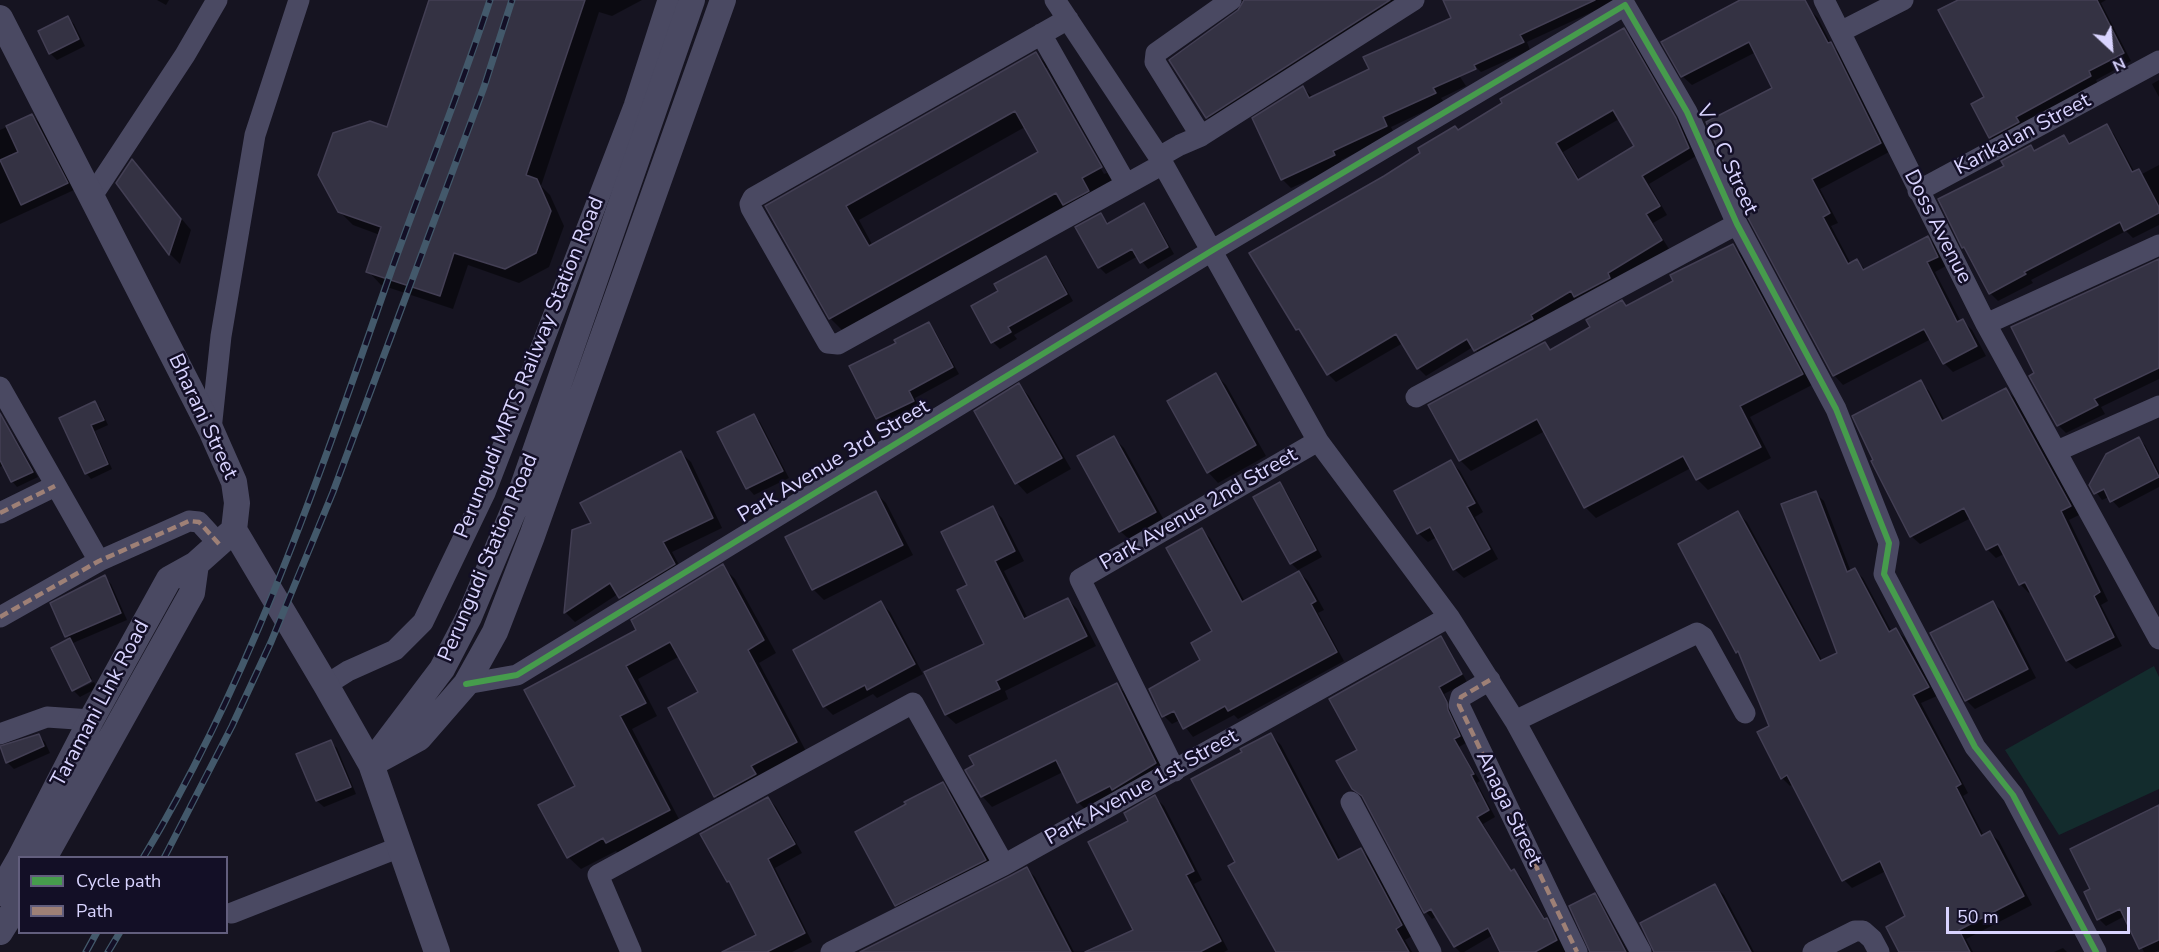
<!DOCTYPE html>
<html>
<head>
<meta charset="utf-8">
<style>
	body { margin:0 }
	#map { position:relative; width:2159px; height:952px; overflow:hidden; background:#161421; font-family:"Nunito Sans",sans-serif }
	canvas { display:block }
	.legend { position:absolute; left:18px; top:856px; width:210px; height:78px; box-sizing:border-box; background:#130f26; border:2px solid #625e7d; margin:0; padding:8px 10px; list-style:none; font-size:18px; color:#d9d4ff }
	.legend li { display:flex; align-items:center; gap:12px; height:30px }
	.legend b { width:30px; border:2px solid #625e7d }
	.north { position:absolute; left:2081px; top:18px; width:60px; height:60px; -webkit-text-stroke:4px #130f26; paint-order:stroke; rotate:154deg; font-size:16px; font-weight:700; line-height:24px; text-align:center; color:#d9d4ff }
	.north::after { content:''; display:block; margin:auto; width:21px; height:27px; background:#d9d4ff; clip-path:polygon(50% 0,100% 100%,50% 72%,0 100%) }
	.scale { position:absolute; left:1946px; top:907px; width:184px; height:27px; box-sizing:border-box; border:3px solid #d9d4ff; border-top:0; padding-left:8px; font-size:18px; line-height:21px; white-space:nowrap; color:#d9d4ff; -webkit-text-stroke:4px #130f26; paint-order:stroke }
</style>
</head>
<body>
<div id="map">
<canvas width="2159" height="952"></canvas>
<ul class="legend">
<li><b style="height:8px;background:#469c4c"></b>Cycle path</li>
<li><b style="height:8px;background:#9e8076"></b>Path</li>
</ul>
<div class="north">N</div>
<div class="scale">50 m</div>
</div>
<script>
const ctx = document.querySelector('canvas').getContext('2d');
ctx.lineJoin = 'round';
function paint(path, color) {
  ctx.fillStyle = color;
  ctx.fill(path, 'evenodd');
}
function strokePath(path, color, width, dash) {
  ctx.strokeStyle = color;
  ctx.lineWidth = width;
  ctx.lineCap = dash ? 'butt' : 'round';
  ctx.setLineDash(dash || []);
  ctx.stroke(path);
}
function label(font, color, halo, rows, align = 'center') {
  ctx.font = font + ' "Nunito Sans",sans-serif';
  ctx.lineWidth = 5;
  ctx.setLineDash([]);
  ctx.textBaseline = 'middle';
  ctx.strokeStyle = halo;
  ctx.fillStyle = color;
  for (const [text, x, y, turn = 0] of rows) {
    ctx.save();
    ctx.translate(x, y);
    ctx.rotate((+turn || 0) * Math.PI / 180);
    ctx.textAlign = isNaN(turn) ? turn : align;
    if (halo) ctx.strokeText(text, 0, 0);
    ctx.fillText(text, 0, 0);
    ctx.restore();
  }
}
const green = new Path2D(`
	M2154,666L2159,677V789L2059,835L2005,750Z`);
const shadow = new Path2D(`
	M157,0H169L166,5Z
	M431,0H642L612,16L599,12L541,186L550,195L564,226L549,267L519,283L468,265L453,309L381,285L368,271L380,235L353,225L339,211L388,129Z
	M1239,0H1411L1221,130L1207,117L1244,2Z
	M1445,0H1618L1527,42L1530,50L1481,72L1474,65Z
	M1744,0H1793L1809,9L1818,18L1832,46L1840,53L1889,152L1820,189L1838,223L1831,226L1851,264L1857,261L1866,270L1928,238L1937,247L1946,266L1935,272L1961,322L1963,321L1972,330L1986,356L1953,372L1944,363L1931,339L1843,385L1834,375L1774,88L1756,52L1692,85L1682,76Z
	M1961,0H2106L2101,3L2131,61L2096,80L2098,84L1998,145L1990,137L1986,98Z
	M68,18L74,24L85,46L57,60L50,53Z
	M1623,30L1632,38L1683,128L1696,156L1649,184L1667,215L1653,223L1669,249L1483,358L1473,347L1426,376L1418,368L1403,343L1336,382L1328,374L1306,337L1298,329L1384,178ZM1619,119L1637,146L1580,180L1563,152Z
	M1436,40L1466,86L1441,98L1444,102L1391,127L1395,135L1341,160L1343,165L1291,188L1282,179L1303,88L1313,97Z
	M1036,54L1050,67L1115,181L844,332L830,318L767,207ZM1044,68H1047L1107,173L1104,174ZM1025,127L1040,153L873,246L859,220Z
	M2159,80V97L2152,84Z
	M32,116L39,122L74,190L0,224V130Z
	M2106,126L2114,134L2135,173L2139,170L2142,174L2159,165V225L2133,238L2126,231L2031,280L2033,283L1998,301L1990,293L1969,253L1964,247L1940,200L2006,167L2030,147L2036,152L2064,137L2071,144Z
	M142,172L191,230L180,264L170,254L117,183Z
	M1143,205L1150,212L1174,254L1148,269L1138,256L1106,274L1099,267L1077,228L1101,215L1109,224Z
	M1733,246L1743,256L1812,385L1750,417L1771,458L1708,490L1697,479L1691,468L1596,518L1585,507L1545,431L1471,471L1460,460L1430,405L1545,344L1552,350L1592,328L1622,302L1627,307L1676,281Z
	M1045,258L1052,264L1073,301L1014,335L1017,339L1000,349L993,342L973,306L1000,291Z
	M2159,261V379L2101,407L2105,414L2066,433L2058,425Z
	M928,324L935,331L959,374L915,398L919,408L884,425L877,419L851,367L898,343Z
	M1216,375L1226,385L1266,456L1218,483L1208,472Z
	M1920,382L1929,391L1945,421L2006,390L2015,398L2079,515L2069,520L2108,601L2101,605L2122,646L2076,669L2067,661L2032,591L2029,593L2020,584L2004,554L1996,558L1987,549L1971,518L1920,544L1911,536Z
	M1019,385L1029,396L1071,469L1027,494L1017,483L976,411Z
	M95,403L100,408L108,425L95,431L112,469L91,479L86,473L61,419Z
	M754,415L760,422L789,478L754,495L748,488L719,432Z
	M10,432L15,438L38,477L17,487L12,481L4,465L0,467V437Z
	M1114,438L1124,448L1165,522L1131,541L1120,531Z
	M2138,439L2145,445L2159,472V487L2119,508L2109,497L2102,500L2091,485Z
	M681,453L691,462L722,528L672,552L684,574L629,607L618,594L575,622L565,612L574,531L593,523Z
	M1451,462L1460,471L1483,512L1475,517L1498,559L1464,578L1454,569L1437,537L1428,542L1418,533Z
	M1280,484L1286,491L1322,557L1298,570L1291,563Z
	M876,493L886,503L913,555L824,600L813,589L787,537Z
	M1815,493L1824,501L1851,572L1854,570L1863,578L1892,632L1896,630L1905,638L1937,696L1921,703L1968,793L1963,796L1984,836L1990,833L1999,841L2032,905L1966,939L1973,952H1901L1907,917L1886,871L1852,888L1844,880L1794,784L1790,786L1782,778L1771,727L1743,658L1737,652L1738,513L1747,522L1823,662L1839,654Z
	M992,508L1002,518L1024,561L1004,571L1028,619L1068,599L1077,609L1096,646L1005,691L1008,699L956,724L946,715L986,645L969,586Z
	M1202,530L1210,538L1245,602L1299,572L1308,581L1324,610L1318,613L1344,661L1238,719L1234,715L1193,737L1180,720L1172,724L1164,716L1202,661L1214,632Z
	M722,566L735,579L776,653L759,663L808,755L728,809L716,796L700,692L680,656L638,679L657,716L632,729L681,823L620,855L616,851L581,869L568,857L577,787L638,631Z
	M104,577L111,584L127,620L73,643L92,679L73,688V691L53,648L70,640L67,636Z
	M881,603L890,612L923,674L877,698L873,694L833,715L824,706Z
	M1993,603L2002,611L2036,678L1975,709L1966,700Z
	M1441,638L1447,645L1467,682L1444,694L1453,710L1454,719L1466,743L1459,747L1480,781L1477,783L1495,817L1483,824L1512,871L1514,870L1521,877L1546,920L1553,927L1566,952H1502L1493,935L1464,952H1460L1455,947L1437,916L1432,919L1426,912L1366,799L1353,788L1359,750Z
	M94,682L97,688L80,697L74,691Z
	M1117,685L1128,696L1166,774L1089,813L1078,802L1063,772L992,807L982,796L976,766Z
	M38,735L45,742L50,753L14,769L7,762Z
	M1271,735L1281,745L1341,860L1361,849L1371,860L1412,936L1405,940L1412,952H1278L1237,862L1244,752Z
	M330,742L337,748L356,794L324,807L317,801L298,755Z
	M942,783L951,793L994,869L905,914L896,905Z
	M1155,797L1164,806L1202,880L1194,884L1228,950L1224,952H1089L1135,930L1130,822Z
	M768,798L776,807L802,853L775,868L812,942L792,952H725L758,936L732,885L728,881Z
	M2159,804V950L2155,952H2144L2125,916L2106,926L2099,919L2092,890L2142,816L2141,813Z
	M1027,869L1035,877L1074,952H863Z
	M1715,886L1724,895L1754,952H1657Z
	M1594,895L1601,902L1628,952H1591Z
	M2063,948L2067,952H2054Z`);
const building = new Path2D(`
	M429,0H585L526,175L537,179L551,211L536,253L505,269L454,253L440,296L366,272L381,227L338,212L318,175L333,133L370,121L387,127Z
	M1244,0H1390L1206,118L1169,60L1238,10Z
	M1443,0H1595L1520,35L1524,42L1474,65L1476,69L1433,88L1436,93L1383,117L1387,126L1333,151L1335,155L1281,180L1252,118L1303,86L1309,98L1369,69L1363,57L1451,18Z
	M1740,0H1805L1828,43L1831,42L1881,143L1812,179L1830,213L1823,217L1848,264L1857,259L1863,270L1928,236L1938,257L1927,262L1957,322L1963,319L1977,346L1943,364L1924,329L1833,376L1748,218L1706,122L1772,88L1749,42L1681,77L1661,42Z
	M1958,0H2097L2124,53L2089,71L2091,76L2016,117L2019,122L1989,138L1971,104L1984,97L1938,10Z
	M68,16L79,39L49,54L38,31Z
	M1624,28L1676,118L1689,148L1642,176L1660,206L1646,214L1662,240L1608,273L1610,278L1574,297L1571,291L1531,315L1533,319L1474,351L1467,339L1417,369L1396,334L1327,375L1299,329L1296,330L1249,253L1384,176L1420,153L1418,148L1455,126L1458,130L1502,103L1500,99ZM1613,110L1634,146L1578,180L1556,143Z
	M1036,52L1102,167L1082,178L1089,191L1063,205L1056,193L829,319L765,206ZM1015,111L1038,152L869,246L846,206Z
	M32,114L68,183L21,205L0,160L18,152L6,126Z
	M2107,124L2132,172L2139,169L2159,207V213L2124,231L2120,222L2024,272L2026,274L1989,294L1964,247L1962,248L1938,199L2004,166L2001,161L2031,145L2034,151L2064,135L2069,144Z
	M132,159L181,219L169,255L116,183Z
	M1144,203L1168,247L1140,263L1132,249L1098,268L1075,227L1101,213L1107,224Z
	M1733,244L1803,374L1740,406L1761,447L1696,480L1683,456L1584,508L1537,419L1459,461L1428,405L1545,342L1550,350L1590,327L1586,320L1622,300L1626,306L1673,281L1670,275Z
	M1046,256L1067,294L1008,327L1011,332L991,343L971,306L998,291L994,284Z
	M2159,259V368L2094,399L2098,405L2057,426L2029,376L2034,373L2011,327Z
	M929,322L953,367L909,391L914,401L876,419L849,366L896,343L894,340Z
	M1216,373L1256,445L1207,473L1167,401Z
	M1921,380L1942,421L2006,388L2071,506L2061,511L2100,592L2094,596L2114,637L2066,661L2025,582L2019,585L1998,544L1986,550L1964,508L1910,537L1871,461L1873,460L1852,416Z
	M1019,383L1062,458L1015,484L974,411Z
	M95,401L104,420L91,425L108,464L85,474L59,418Z
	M0,413L33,472L11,482L0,460Z
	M754,414L783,471L746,489L717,432Z
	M1114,436L1156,512L1119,532L1077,456Z
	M2139,437L2159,477L2110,502L2104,489L2094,494L2089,485L2106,454Z
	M681,451L713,518L663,542L675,564L619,598L610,583L564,613L572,530L591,523L580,503Z
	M1451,460L1475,503L1467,507L1490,549L1453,570L1430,527L1417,534L1394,491Z
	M1280,482L1316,550L1290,564L1253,497Z
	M876,491L903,545L812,590L785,537Z
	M1816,491L1847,572L1855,568L1889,632L1896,628L1929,687L1913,695L1961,784L1956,787L1981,836L1990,831L2024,896L1959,930L1970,952H1899L1886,927L1905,916L1880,861L1842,881L1787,775L1781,779L1757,732L1769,726L1738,651L1736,653L1678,544L1738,511L1820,661L1837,653L1781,504Z
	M993,506L1015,551L995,561L1024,619L1068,598L1087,636L996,681L1000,689L945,715L924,672L984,644L957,590L967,585L941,532Z
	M1202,528L1242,602L1299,571L1316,601L1311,604L1337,652L1228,711L1225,706L1183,729L1174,711L1162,717L1149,689L1200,660L1191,643L1212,631L1166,548Z
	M723,564L764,640L748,650L797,742L751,766L756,774L714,797L668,708L698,692L670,642L626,666L646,703L620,716L670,810L606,843L603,838L567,858L538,805L575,786L524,690L636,630L631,620Z
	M105,575L121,613L65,637L50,603Z
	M881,601L915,664L867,690L865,685L823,707L793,650Z
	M1993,601L2028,669L1965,701L1930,633Z
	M1441,636L1462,674L1439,687L1447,702L1448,710L1460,736L1454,739L1474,774L1471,775L1489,810L1477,817L1511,871L1514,869L1544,919L1547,918L1557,940L1535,952H1500L1488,928L1454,947L1431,909L1424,913L1362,796L1352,789L1336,761L1357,750L1329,699Z
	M70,638L91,681L72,691L51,648Z
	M1117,683L1156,763L1112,790L1110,786L1077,803L1056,760L981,797L965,770L974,765L969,756Z
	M1271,733L1338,860L1361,848L1402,925L1396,929L1409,952H1276L1228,866L1235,862L1191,779L1242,752L1240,749Z
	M39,734L44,746L6,763L0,746Z
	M331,740L351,787L316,801L296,754Z
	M943,782L986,860L895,906L855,832L906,804L904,802Z
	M1155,795L1194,871L1186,875L1221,941L1200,952H1085L1133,930L1088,842L1128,821L1124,813Z
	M768,797L795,844L768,859L805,933L767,952H722L756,935L729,881L727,882L700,834Z
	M2159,805V940L2139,949L2120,909L2097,920L2084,892L2090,889L2070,849Z
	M1027,867L1071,952H860L1010,876Z
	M1715,884L1751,952H1654L1640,923Z
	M1595,893L1626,952H1590L1569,906Z`);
const minor = new Path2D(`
	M1055,0L1159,157L1318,441L1449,617L1515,721L1641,952
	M1824,0L1986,324L2159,639
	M1068,19L753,198L750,204L751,208L828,343L838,344L1163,164
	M1840,32L1903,0
	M1041,34L1126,184
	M1201,136L1155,62L1156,53L1231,0
	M1159,157L1180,145L1201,136L1414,0
	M1918,191L2159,61
	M92,196L185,55L217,0
	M1986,324L2159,245
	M0,387L99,561
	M1416,397L1737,224
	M211,430L221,336L255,135L299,0
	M2057,451L2159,406
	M0,513L55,486
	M0,617L99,561L189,521L199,522L219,544
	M1490,680L1461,697L1459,705L1577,952
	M466,684L517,675L1213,250L1625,5L1687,112L1737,224L1836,409L1889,543L1884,574L1975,747L2013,795L2096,952
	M326,685L348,671L395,650L423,622L485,493L634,106L668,0
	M1515,721L1697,633L1703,637L1745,713
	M0,734L47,717L91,720
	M1175,771L1080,579L1318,441
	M1351,802L1431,952
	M232,913L400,847
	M631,952L598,875L913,703L1004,865
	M831,952L1004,865L1449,617
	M1813,952L1855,931H1863L1872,939L1879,952`);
const tertiary = new Path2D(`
	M0,18L211,430L234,482L237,503L234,530L326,685L371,764L437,952
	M374,759L442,669L469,617L520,495L692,0
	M371,764L419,738L466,684L495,632L532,536L723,0
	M20,858L91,720L169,579L196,564L234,530
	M44,858L192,593L196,564
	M0,893L20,858
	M0,932L20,900`);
const rail = new Path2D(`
	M143,858C251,679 319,477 388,280C421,186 459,95 490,0
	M164,858L232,726L271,642L333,492L484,87L512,0
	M86,952L97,932
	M108,952L120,932`);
const quiet = new Path2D(`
	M0,513L55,486
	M0,617L99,561L189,521L199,522L219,544
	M1490,680L1461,697L1459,705L1577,952`);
const cycleway = new Path2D(`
	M466,684L517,675L1213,250L1625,5L1687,112L1737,224L1836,409L1889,543L1884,574L1975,747L2013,795L2096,952`);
const streetNames = [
	["Karikalan Street",2023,135,-28],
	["V O C Street",1726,160,65],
	["Doss Avenue",1937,227,63],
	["Perungudi MRTS Railway Station Road",530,368,-68],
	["Bharani Street",202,417,65],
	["Park Avenue 3rd Street",834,462,-31],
	["Park Avenue 2nd Street",1199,510,-30],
	["Perungudi Station Road",489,558,-67],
	["Taramani Link Road",101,704,-62],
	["Park Avenue 1st Street",1142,788,-29],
	["Anaga Street",1508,809,64]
];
paint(green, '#132c2d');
paint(shadow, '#0007');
paint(building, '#343243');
strokePath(building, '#433f54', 1.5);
strokePath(minor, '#4a4962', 21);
strokePath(tertiary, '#4a4962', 26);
strokePath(rail, '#43596b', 7);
strokePath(rail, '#130f26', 4.5, [14]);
strokePath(quiet, '#9e8076', 4.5, [9, 4.5]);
strokePath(cycleway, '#469c4c', 6);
label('21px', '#d9d4ff', '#130f26', streetNames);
</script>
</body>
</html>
